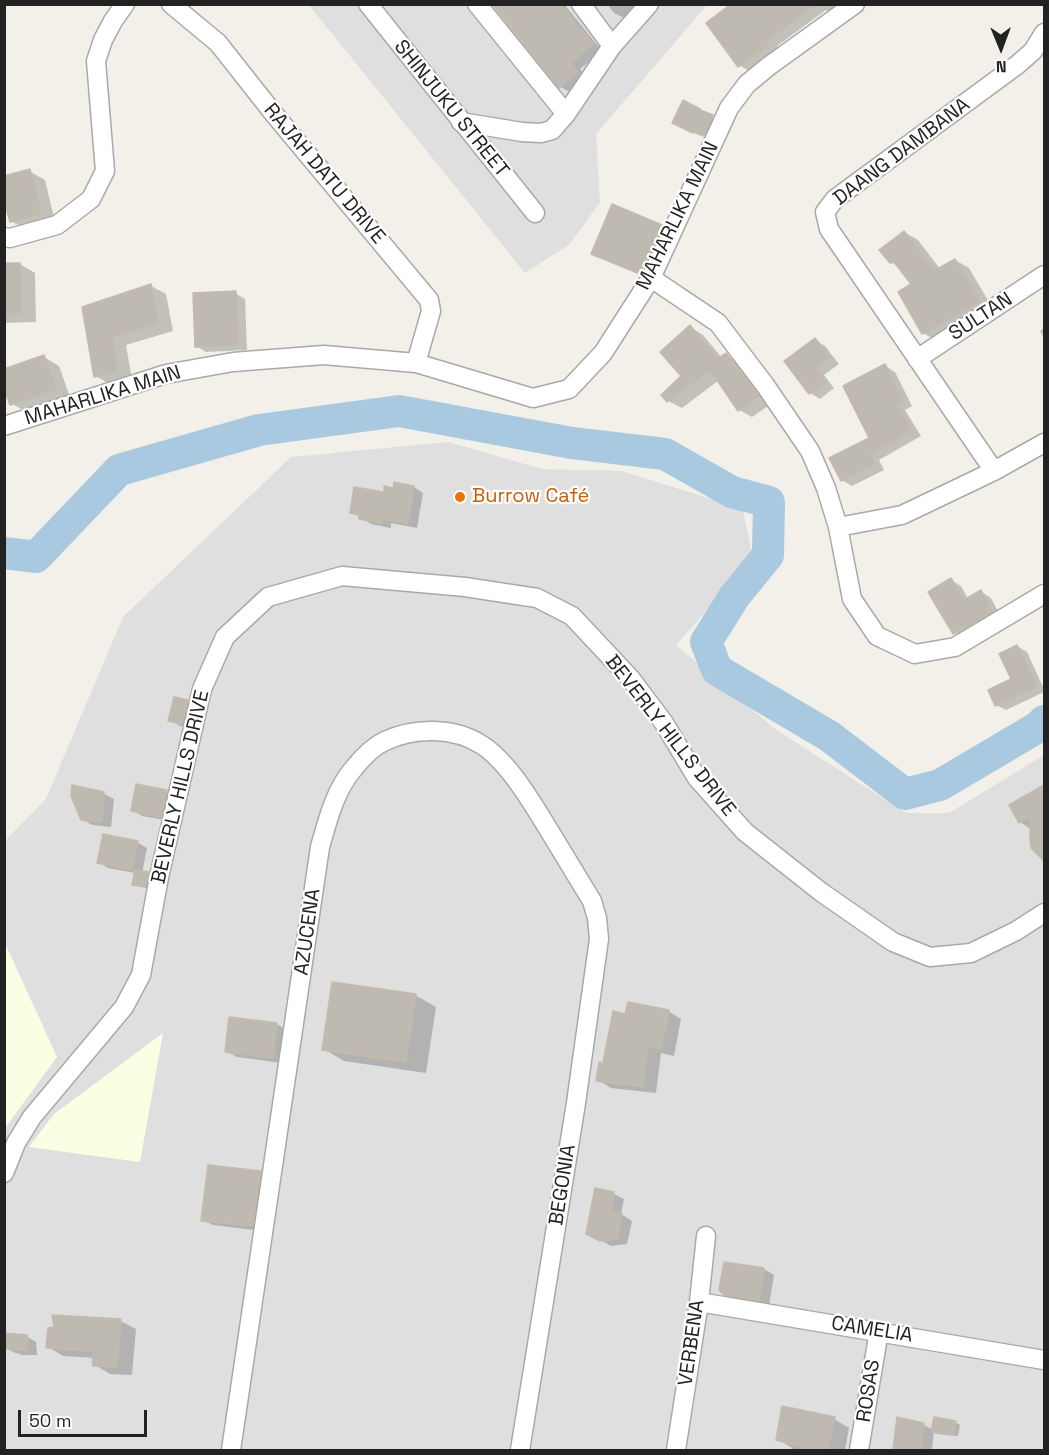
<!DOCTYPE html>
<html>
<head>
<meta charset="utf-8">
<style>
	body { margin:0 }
	#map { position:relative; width:1049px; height:1455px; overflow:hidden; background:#f2f0e8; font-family:"Space Grotesk",sans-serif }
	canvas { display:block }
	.frame { position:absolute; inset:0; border:6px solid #222; pointer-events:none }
	.north { position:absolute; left:971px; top:18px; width:60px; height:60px; -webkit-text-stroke:4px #fff; paint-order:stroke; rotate:179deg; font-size:16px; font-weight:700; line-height:24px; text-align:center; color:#222 }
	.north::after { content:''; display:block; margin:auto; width:21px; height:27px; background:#222; clip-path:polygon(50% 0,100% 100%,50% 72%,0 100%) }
	.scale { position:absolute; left:18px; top:1410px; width:129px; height:27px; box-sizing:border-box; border:3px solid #222; border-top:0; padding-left:8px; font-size:18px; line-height:21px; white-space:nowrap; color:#222; -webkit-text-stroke:4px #fff; paint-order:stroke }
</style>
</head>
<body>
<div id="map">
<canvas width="1049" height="1455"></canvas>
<div class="frame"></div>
<div class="north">N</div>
<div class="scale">50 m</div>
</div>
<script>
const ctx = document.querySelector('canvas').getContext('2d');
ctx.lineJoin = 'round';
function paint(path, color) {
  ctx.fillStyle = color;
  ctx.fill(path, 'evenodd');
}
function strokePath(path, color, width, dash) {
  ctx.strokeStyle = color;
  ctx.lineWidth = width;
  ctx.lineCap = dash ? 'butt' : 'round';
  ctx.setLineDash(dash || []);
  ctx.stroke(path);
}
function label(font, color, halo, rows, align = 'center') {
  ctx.font = font + ' "Space Grotesk",sans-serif';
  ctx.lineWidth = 4.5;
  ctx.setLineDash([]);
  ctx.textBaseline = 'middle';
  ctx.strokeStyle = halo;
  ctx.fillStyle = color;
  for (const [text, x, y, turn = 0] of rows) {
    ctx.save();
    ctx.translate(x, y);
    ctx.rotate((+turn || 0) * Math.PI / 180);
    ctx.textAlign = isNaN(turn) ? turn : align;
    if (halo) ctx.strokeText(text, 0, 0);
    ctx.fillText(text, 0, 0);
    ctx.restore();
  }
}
const residential = new Path2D(`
	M309,5H707L596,134L600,202L570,244L525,273Z
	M448,442L542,469L622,471L743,509L753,559L676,645L775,729L906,813H949L1044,755V1450H5L4,842L46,799L123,617L291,457Z`);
const education = new Path2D(`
	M4,941L57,1057L5,1128H4Z
	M163,1033L140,1162L29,1147L54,1114Z`);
const shadow = new Path2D(`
	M494,4H564L602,51L580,69L587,78L570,92L560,87Z
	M607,4H636L638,7L624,18L614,13Z
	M750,4H845L831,14L826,10L777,46L779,49L749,71L739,65Z
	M708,115L722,122L714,139L704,135L703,137L683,128Z
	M29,171L45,180L55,222L26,229L11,221Z
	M661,226L671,232L651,278L603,259Z
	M904,232L918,240L940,269L955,260L969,268L993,309L937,341L923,333L900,292L913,284L901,268L891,262Z
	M20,264L35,273L36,322L4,323V265Z
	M151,286L166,294L173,331L126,345L132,380L111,385L96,376L83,308Z
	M235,293L245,299L247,350L206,352L196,346Z
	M690,327L703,335L722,358L726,355L739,363L771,404L752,417L739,410L719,380L682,408L668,401L683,376Z
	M1044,328V338L1040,331Z
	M815,340L825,346L839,364L824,375L834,388L820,399L810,393Z
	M44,357L59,366L70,397L27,412L12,404Z
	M885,366L895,372L912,406L905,410L921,436L879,460L884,470L852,486L842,480L871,439Z
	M414,487L423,493L417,528L391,523V528L371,524L351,512L394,489Z
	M951,580L961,586L968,599L981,592L991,598L1001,617L964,638L954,632Z
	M1017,646L1027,652L1044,689V692L1006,710L996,705L1013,680Z
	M187,701L197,707L192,729L180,726L170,720Z
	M137,786L167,792L177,798L171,821L142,816L132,810Z
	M74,787L104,794L114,799L111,827L92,825L82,819Z
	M1042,788L1044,790V857L1039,854L1031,829L1020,822L1011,805Z
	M104,835L138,843L147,848L142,873L152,876L150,889L138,886L133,884L135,873L108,868L99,862Z
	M415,995L436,1007L426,1073L344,1061L324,1049Z
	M668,1011L681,1019L674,1056L661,1053L656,1093L611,1088L598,1080L626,1016Z
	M277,1024L286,1030L282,1063L237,1057L227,1051Z
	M260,1172L270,1178L262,1231L213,1225L203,1220Z
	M596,1190L614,1194L624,1199L621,1214L632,1221L627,1244L611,1246L587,1233Z
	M764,1269L774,1275L769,1305L735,1300L725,1294Z
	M120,1321L136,1329L132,1375L110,1374L95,1365L94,1358L63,1356L48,1347Z
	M26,1336L36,1342L37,1355H22L13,1352L4,1347Z
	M834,1419L849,1428L845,1450H792V1448L777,1439Z
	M898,1419L924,1425L933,1430L955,1422L960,1425L958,1436L937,1434L934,1431L932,1450H894Z`);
const river = new Path2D(`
	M4,553L36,557L119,470L259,430L399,411L572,443L665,454L732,492L769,502L768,555L734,597L706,642L717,670L829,736L905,794L940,785L1038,727L1044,721`);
const building = new Path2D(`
	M492,4H560L593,44L571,63L578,72L559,88Z
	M731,4H817L768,40L770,43L738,67L706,23Z
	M683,100L700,109V110L713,115L704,135L694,131L693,133L672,123Z
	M30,169L41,214L10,222L4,201V176Z
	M612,204L662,225L640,274L591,254Z
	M904,231L934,271L955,259L980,301L922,334L898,292L911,284L894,262L890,263L879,250Z
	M4,263H20L21,314H4Z
	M151,284L158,323L112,337L117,371L94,377L82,307Z
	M236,291L238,345L195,347L193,293Z
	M690,325L717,359L726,353L759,396L738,411L710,370L667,402L661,395L681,376L660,352Z
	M815,338L830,358L816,369L826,382L809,394L784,361Z
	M44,355L56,389L10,405L4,389V369Z
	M885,364L903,401L897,404L912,430L870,454L875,464L841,481L829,458L869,438L843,386Z
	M394,482L414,486L408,523L381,519L382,523L359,519V515L350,513L354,487L384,492V486L393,488Z
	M951,578L964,600L981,590L992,612L953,634L928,592Z
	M1017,645L1037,686L995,706L988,690L1011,679L999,654Z
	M174,697L188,700L182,724L168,721Z
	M136,784L167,790L161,817L131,811Z
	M72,785L104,792L102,822L81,820L71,796Z
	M1044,785V861L1031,848L1030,839V817L1019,823L1009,805Z
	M103,834L138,841L132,870L97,863Z
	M135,870L149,872L146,887L132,885Z
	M332,982L416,994L406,1062L322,1050Z
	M628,1002L669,1010L661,1049L648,1047L643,1087L596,1081L599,1062L603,1063L613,1011L625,1014Z
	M229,1017L277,1023L273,1058L225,1052Z
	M208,1165L261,1171L253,1226L201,1221Z
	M595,1188L614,1192L611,1211L622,1213L617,1239L600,1241L586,1234Z
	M724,1262L764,1268L759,1301L724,1295L719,1290Z
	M52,1315L121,1319L117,1367L93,1366L92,1351L46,1348L48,1328L54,1327Z
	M4,1333L27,1335V1350H11L4,1348Z
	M782,1406L835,1417L828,1450H813L776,1440Z
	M897,1417L924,1423L921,1450H893Z
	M934,1417L956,1421L954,1435L931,1432Z`);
const minor = new Path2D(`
	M171,4L218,43L274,114L429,300L431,311L416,363
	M368,4L535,213
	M477,4L566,114
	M581,4L612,46
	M461,122L522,132L541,133L552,130L566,114L612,46L649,4
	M4,237L10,238L57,225L91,199L105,171L96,61L103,40L113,21L125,4
	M651,278L718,323L765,385L810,451L826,488L838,527L852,599L877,636L915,654L955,647L1044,594
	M917,359L1044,275
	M4,426L166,374L233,362L324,355L416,363L533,398L569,389L603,353L651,278L729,108L747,84L769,66L855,4
	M994,471L829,229L825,212L835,199L1017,65L1033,51L1044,33
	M838,527L902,515L994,471L1044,443
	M4,1173L16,1143L32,1117L124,1007L141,975L159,877L202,689L225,637L268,597L342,576L465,587L537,598L572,616L631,679L664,723L697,778L745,832L821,892L893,942L930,957L971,953L1016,931L1044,913
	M699,1302L1044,1360
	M231,1450L320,847C328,819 335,790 354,768C362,758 374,746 385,741C415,727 454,727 482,745C490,750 499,759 506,767C522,785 534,806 547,827C562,852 577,876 592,901L597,918L599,939L576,1103L520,1450
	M676,1450L699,1302L706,1236
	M859,1450L879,1331`);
const markers = [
	[460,497,6,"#e8710a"]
];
const streetNames = [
	["SHINJUKU STREET",451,109,51],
	["DAANG DAMBANA",902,152,-37],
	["RAJAH DATU DRIVE",324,174,50],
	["MAHARLIKA MAIN",678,216,-64],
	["SULTAN",981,317,-33],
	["MAHARLIKA MAIN",103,396,-17],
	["BEVERLY HILLS DRIVE",670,736,52],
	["BEVERLY HILLS DRIVE",181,787,-77],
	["AZUCENA",308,932,-82],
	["BEGONIA",563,1185,-81],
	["CAMELIA",872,1330,9],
	["VERBENA",692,1343,-82],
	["ROSAS",869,1391,-81]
];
const foodNames = [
	["Burrow Café",472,497]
];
paint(residential, '#e0dfdf');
paint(education, '#faffe4');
paint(shadow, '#0003');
strokePath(river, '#a8c9e0', 32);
paint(building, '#bfbab1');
strokePath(building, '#c4baaa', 1.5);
strokePath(minor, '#a9a9a9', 21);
strokePath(minor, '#fff', 18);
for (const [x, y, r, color] of markers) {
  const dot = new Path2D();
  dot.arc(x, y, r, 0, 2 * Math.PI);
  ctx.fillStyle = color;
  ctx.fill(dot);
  strokePath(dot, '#fff', 2);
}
label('20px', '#222', '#fff', streetNames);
label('20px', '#c56008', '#fff', foodNames, 'left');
</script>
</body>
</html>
